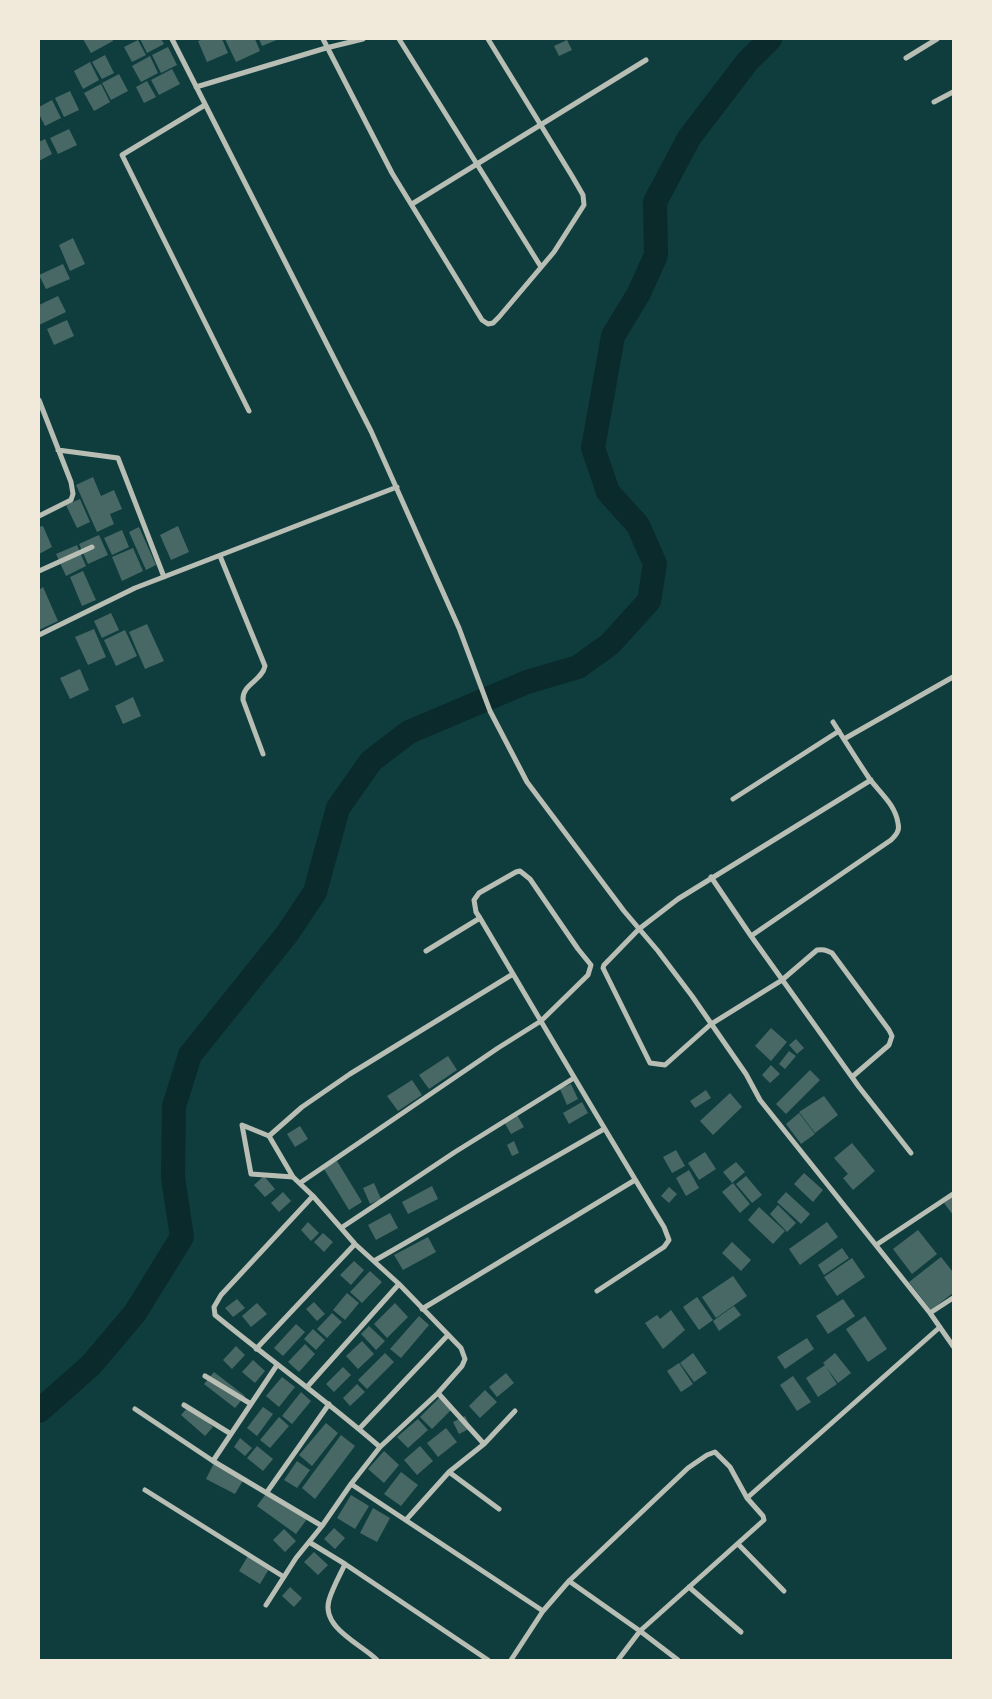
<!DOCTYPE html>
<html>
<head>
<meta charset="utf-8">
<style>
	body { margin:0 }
	#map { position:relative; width:992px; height:1699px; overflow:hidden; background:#0f3d3e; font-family:Arial,sans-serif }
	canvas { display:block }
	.frame { position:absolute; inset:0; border:40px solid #f1e9da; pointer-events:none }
</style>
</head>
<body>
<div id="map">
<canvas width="992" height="1699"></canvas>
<div class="frame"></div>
</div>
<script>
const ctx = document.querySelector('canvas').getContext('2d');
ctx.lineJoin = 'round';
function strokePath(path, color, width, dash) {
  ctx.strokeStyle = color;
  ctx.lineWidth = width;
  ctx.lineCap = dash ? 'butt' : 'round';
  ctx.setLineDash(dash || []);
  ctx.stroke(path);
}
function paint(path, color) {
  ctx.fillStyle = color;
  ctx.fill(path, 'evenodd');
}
const river = new Path2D(`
	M39,1411L91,1365L135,1313L182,1237L173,1178L174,1106L190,1055L287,934L315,892L338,808L371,761L409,732L527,682L578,667L610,644L649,601L655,564L638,525L608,492L593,448L613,336L639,293L656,255L655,202L689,138L747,62L770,39`);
const building = new Path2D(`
	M83,39H112L113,41L91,53Z
	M140,39H161L164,44L147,53Z
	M204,39H222L228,53L207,62L198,41Z
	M225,39H255L260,51L236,62Z
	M259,39H279L262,46Z
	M138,40L146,55L132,62L124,47Z
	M567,40L572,50L559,56L554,46Z
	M168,47L177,65L161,73L152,55Z
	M105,55L114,73L102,79L92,62Z
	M150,56L158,73L141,82L132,66Z
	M90,62L99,80L83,89L74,71Z
	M172,69L180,84L159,95L151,80Z
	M119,74L128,91L111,100L102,83Z
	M147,81L156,97L144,103L136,87Z
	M101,84L110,102L94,111L84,93Z
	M70,91L79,110L64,117L55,98Z
	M52,100L61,118L45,126L39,114V107Z
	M69,129L77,145L58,154L50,138Z
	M45,139L52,154L39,161V142Z
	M73,238L85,264L70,271L59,245Z
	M63,264L70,279L46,289L39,275Z
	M58,296L66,312L39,325V305Z
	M67,320L74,336L54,345L47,329Z
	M93,477L101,496L114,490L122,509L110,514L114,524L97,532L76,485Z
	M80,499L90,522L77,528L66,505Z
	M43,526L52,547L39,554V527Z
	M178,526L189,552L171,560L160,535Z
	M139,527L156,565L146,570L129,532Z
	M122,530L129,547L112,555L104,538Z
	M99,535L108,555L88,564L79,544Z
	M77,545L86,566L66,576L56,554Z
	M133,548L143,571L122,581L112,557Z
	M83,571L96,600L82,606L70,577Z
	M43,587L58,621L39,630V590Z
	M111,613L119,630L102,638L94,621Z
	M147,624L164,661L145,669L129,632Z
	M94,629L106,657L88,665L75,637Z
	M125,630L137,656L116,666L104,640Z
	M80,669L89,690L70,699L60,678Z
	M133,697L141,716L123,724L115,706Z
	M771,1028L787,1042L771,1061L755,1046Z
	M796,1039L804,1048L797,1054L789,1045Z
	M789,1051L796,1056L785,1069L779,1064Z
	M448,1056L457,1070L429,1089L419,1075Z
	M771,1065L780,1074L770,1083L762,1075Z
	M810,1070L820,1080L786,1114L776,1104Z
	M412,1080L422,1095L398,1111L387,1096Z
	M571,1084L578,1099L567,1105L560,1089Z
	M706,1090L711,1098L695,1108L690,1101Z
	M730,1093L742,1107L713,1135L700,1121Z
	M824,1096L838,1115L815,1133L799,1112Z
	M582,1102L588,1113L569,1124L563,1113Z
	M799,1113L815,1134L801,1144L786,1124Z
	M517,1115L524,1127L511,1134L504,1122Z
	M300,1126L308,1139L295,1147L287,1134Z
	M514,1141L519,1153L512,1156L507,1145Z
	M852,1143L875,1171L853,1190L843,1178L848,1174L834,1158Z
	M676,1150L685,1166L672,1173L663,1157Z
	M705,1152L716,1169L699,1180L688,1163Z
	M337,1161L362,1202L349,1210L324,1169Z
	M736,1162L745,1172L732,1183L723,1172Z
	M689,1170L699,1188L686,1196L676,1178Z
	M804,1173L823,1190L813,1202L794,1184Z
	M264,1176L275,1189L265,1197L254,1185Z
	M746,1176L762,1195L752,1203L736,1184Z
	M374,1183L381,1199L370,1204L363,1188Z
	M733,1183L750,1204L740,1213L722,1192Z
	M432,1186L438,1199L408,1214L402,1202Z
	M669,1187L677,1194L669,1203L661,1196Z
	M283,1192L291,1201L279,1212L271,1203Z
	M786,1192L810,1214L801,1224L777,1202Z
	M953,1196V1215L944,1203Z
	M778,1205L796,1223L787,1232L770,1214Z
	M759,1207L785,1231L773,1244L748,1220Z
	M390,1213L398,1228L376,1240L368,1225Z
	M308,1222L319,1233L311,1241L301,1230Z
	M827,1222L838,1237L800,1265L789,1249Z
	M918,1230L937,1254L912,1274L893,1249Z
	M323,1233L333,1242L324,1252L314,1242Z
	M428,1237L436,1252L403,1270L394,1255Z
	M732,1242L751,1260L741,1271L722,1253Z
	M842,1248L849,1258L824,1275L818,1265Z
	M941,1257L953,1272V1293L931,1310L909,1282Z
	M852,1258L865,1277L837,1296L824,1277Z
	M354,1261L364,1270L351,1285L340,1275Z
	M370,1271L382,1282L362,1303L350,1292Z
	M733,1276L747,1296L716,1318L702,1297Z
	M347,1293L359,1303L345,1320L333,1310Z
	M697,1297L713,1320L699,1330L683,1307Z
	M237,1299L245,1308L233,1317L225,1308Z
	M843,1299L855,1316L828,1334L816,1316Z
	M314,1302L325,1314L317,1321L306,1309Z
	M257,1303L267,1314L251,1327L242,1316Z
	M395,1303L408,1317L387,1338L374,1324Z
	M734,1306L741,1315L719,1331L713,1321Z
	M671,1310L685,1330L663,1349L645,1323L657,1315L660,1319Z
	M332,1313L342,1322L327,1338L317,1329Z
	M419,1316L429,1325L401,1358L390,1349Z
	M865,1316L887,1349L868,1362L846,1329Z
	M296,1324L305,1332L283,1356L274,1348Z
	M369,1326L385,1341L376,1350L361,1334Z
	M313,1329L325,1340L316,1350L304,1339Z
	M807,1338L814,1349L785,1369L777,1357Z
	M362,1341L374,1354L358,1369L346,1356Z
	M305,1344L315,1354L299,1372L288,1362Z
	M236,1346L245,1355L232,1369L223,1360Z
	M385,1353L394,1362L367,1389L358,1380Z
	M693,1353L707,1373L694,1382L680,1363Z
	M835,1353L851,1373L838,1383L826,1367L837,1384L818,1397L806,1378L825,1365L823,1363Z
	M253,1360L265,1371L255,1383L242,1372Z
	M679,1363L693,1384L681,1392L667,1371Z
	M343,1367L351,1375L334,1392L326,1384Z
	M214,1372L245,1396L235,1408L204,1384Z
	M506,1373L514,1383L497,1397L489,1387Z
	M793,1376L811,1402L797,1411L780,1385Z
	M282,1377L295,1387L279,1407L266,1396Z
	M357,1384L365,1392L350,1406L343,1398Z
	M485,1390L497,1402L480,1418L469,1406Z
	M301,1392L311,1401L292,1424L282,1416Z
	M440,1397L452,1409L432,1429L420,1417Z
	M189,1406L213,1427L205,1436L181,1415Z
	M263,1407L273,1414L257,1436L247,1428Z
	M465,1416L471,1428L459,1434L453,1422Z
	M279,1417L289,1426L270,1448L260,1440Z
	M418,1419L428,1430L408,1448L397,1437Z
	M326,1423L338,1433L312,1466L299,1455Z
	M446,1428L457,1442L438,1457L427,1443Z
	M341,1435L355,1446L315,1499L302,1488Z
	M240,1438L252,1448L245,1456L234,1447Z
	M257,1446L273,1459L263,1471L247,1458Z
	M420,1446L433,1461L417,1475L404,1460Z
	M384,1451L399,1465L384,1483L368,1469Z
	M297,1461L310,1470L297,1488L284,1480Z
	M214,1463L244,1479L235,1494L206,1479Z
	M401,1472L418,1485L401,1506L384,1494Z
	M268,1491L307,1519L296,1534L257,1506Z
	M351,1495L369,1506L355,1529L337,1518Z
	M373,1508L390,1518L377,1542L360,1533Z
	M334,1528L345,1538L335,1549L324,1539Z
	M284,1529L296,1541L285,1552L273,1540Z
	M314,1552L328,1565L318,1575L304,1562Z
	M248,1556L269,1569L260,1584L239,1571Z
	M290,1587L302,1598L294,1607L282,1596Z`);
const minor = new Path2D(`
	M172,39L371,431L459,628L490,711L527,782L624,911L658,951L692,996L746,1074L760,1100L930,1313L953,1346
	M323,39L392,173L482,320L488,324L493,323L499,317L554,252L584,205L583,195L572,176L488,39
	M399,39L541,267
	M906,58L937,39
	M196,87L326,48L363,39
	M934,102L953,92
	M205,105L122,155L249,411
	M412,204L646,60
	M39,400L71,482L73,494L71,500L39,516
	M58,450L118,458L164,577
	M220,556L265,666C262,681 242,684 243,700L263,754
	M39,571L92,547
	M39,635L135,588L397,487
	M844,739L953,677
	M733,799L839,731
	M711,877L751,936L891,840C896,835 900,831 898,823C895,804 880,793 869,778C857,760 845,741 833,722
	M751,936L859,1087L911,1153
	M426,951L480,918
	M852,1077L889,1045L892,1036L889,1030L832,953C826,950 823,949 817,950L782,980L711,1024L665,1065L650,1063L603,968L604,965L639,929L678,899L871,780
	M269,1136L242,1125L251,1174L293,1177
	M300,1183L498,1048L541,1021L588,975L591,965L578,949L530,879L520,871L516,872L479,893L474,900L476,912L480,918C541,1021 601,1124 664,1227L669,1240L664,1247L597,1291
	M313,1196L293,1177L269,1136L302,1107L350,1074L513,974
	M341,1228L455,1152L574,1078
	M876,1245L953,1194
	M374,1261L604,1129
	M422,1309L635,1180
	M930,1313L953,1298
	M256,1349L355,1244
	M277,1365L213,1461L322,1526
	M205,1376L251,1404
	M307,1387L399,1284
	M438,1393L484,1444
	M184,1405L231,1434
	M135,1409L213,1461
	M359,1429L448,1335
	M449,1472L499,1509
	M351,1484L543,1611
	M145,1490L284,1577
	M267,1492L329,1404
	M406,1520L449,1472L484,1444L515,1411
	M309,1542L345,1564L488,1660
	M738,1544L784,1591
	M345,1564C340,1575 333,1587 329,1600C321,1628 361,1644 377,1660
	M569,1581L640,1631L678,1660
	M689,1587L741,1632
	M266,1605L296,1558L322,1526L351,1484L380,1447L438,1393L462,1366L465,1359L461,1348L399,1284L355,1244L313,1196L221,1295L214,1307L215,1315C270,1360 327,1401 380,1447
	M511,1660L543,1611L569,1581L688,1468L707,1455L715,1452L730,1467L747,1498
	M618,1660L640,1631L764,1520L763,1516L747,1498L940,1327`);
strokePath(river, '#0a2a2b', 24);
paint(building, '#486865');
strokePath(minor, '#b8beb3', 5);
</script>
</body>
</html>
